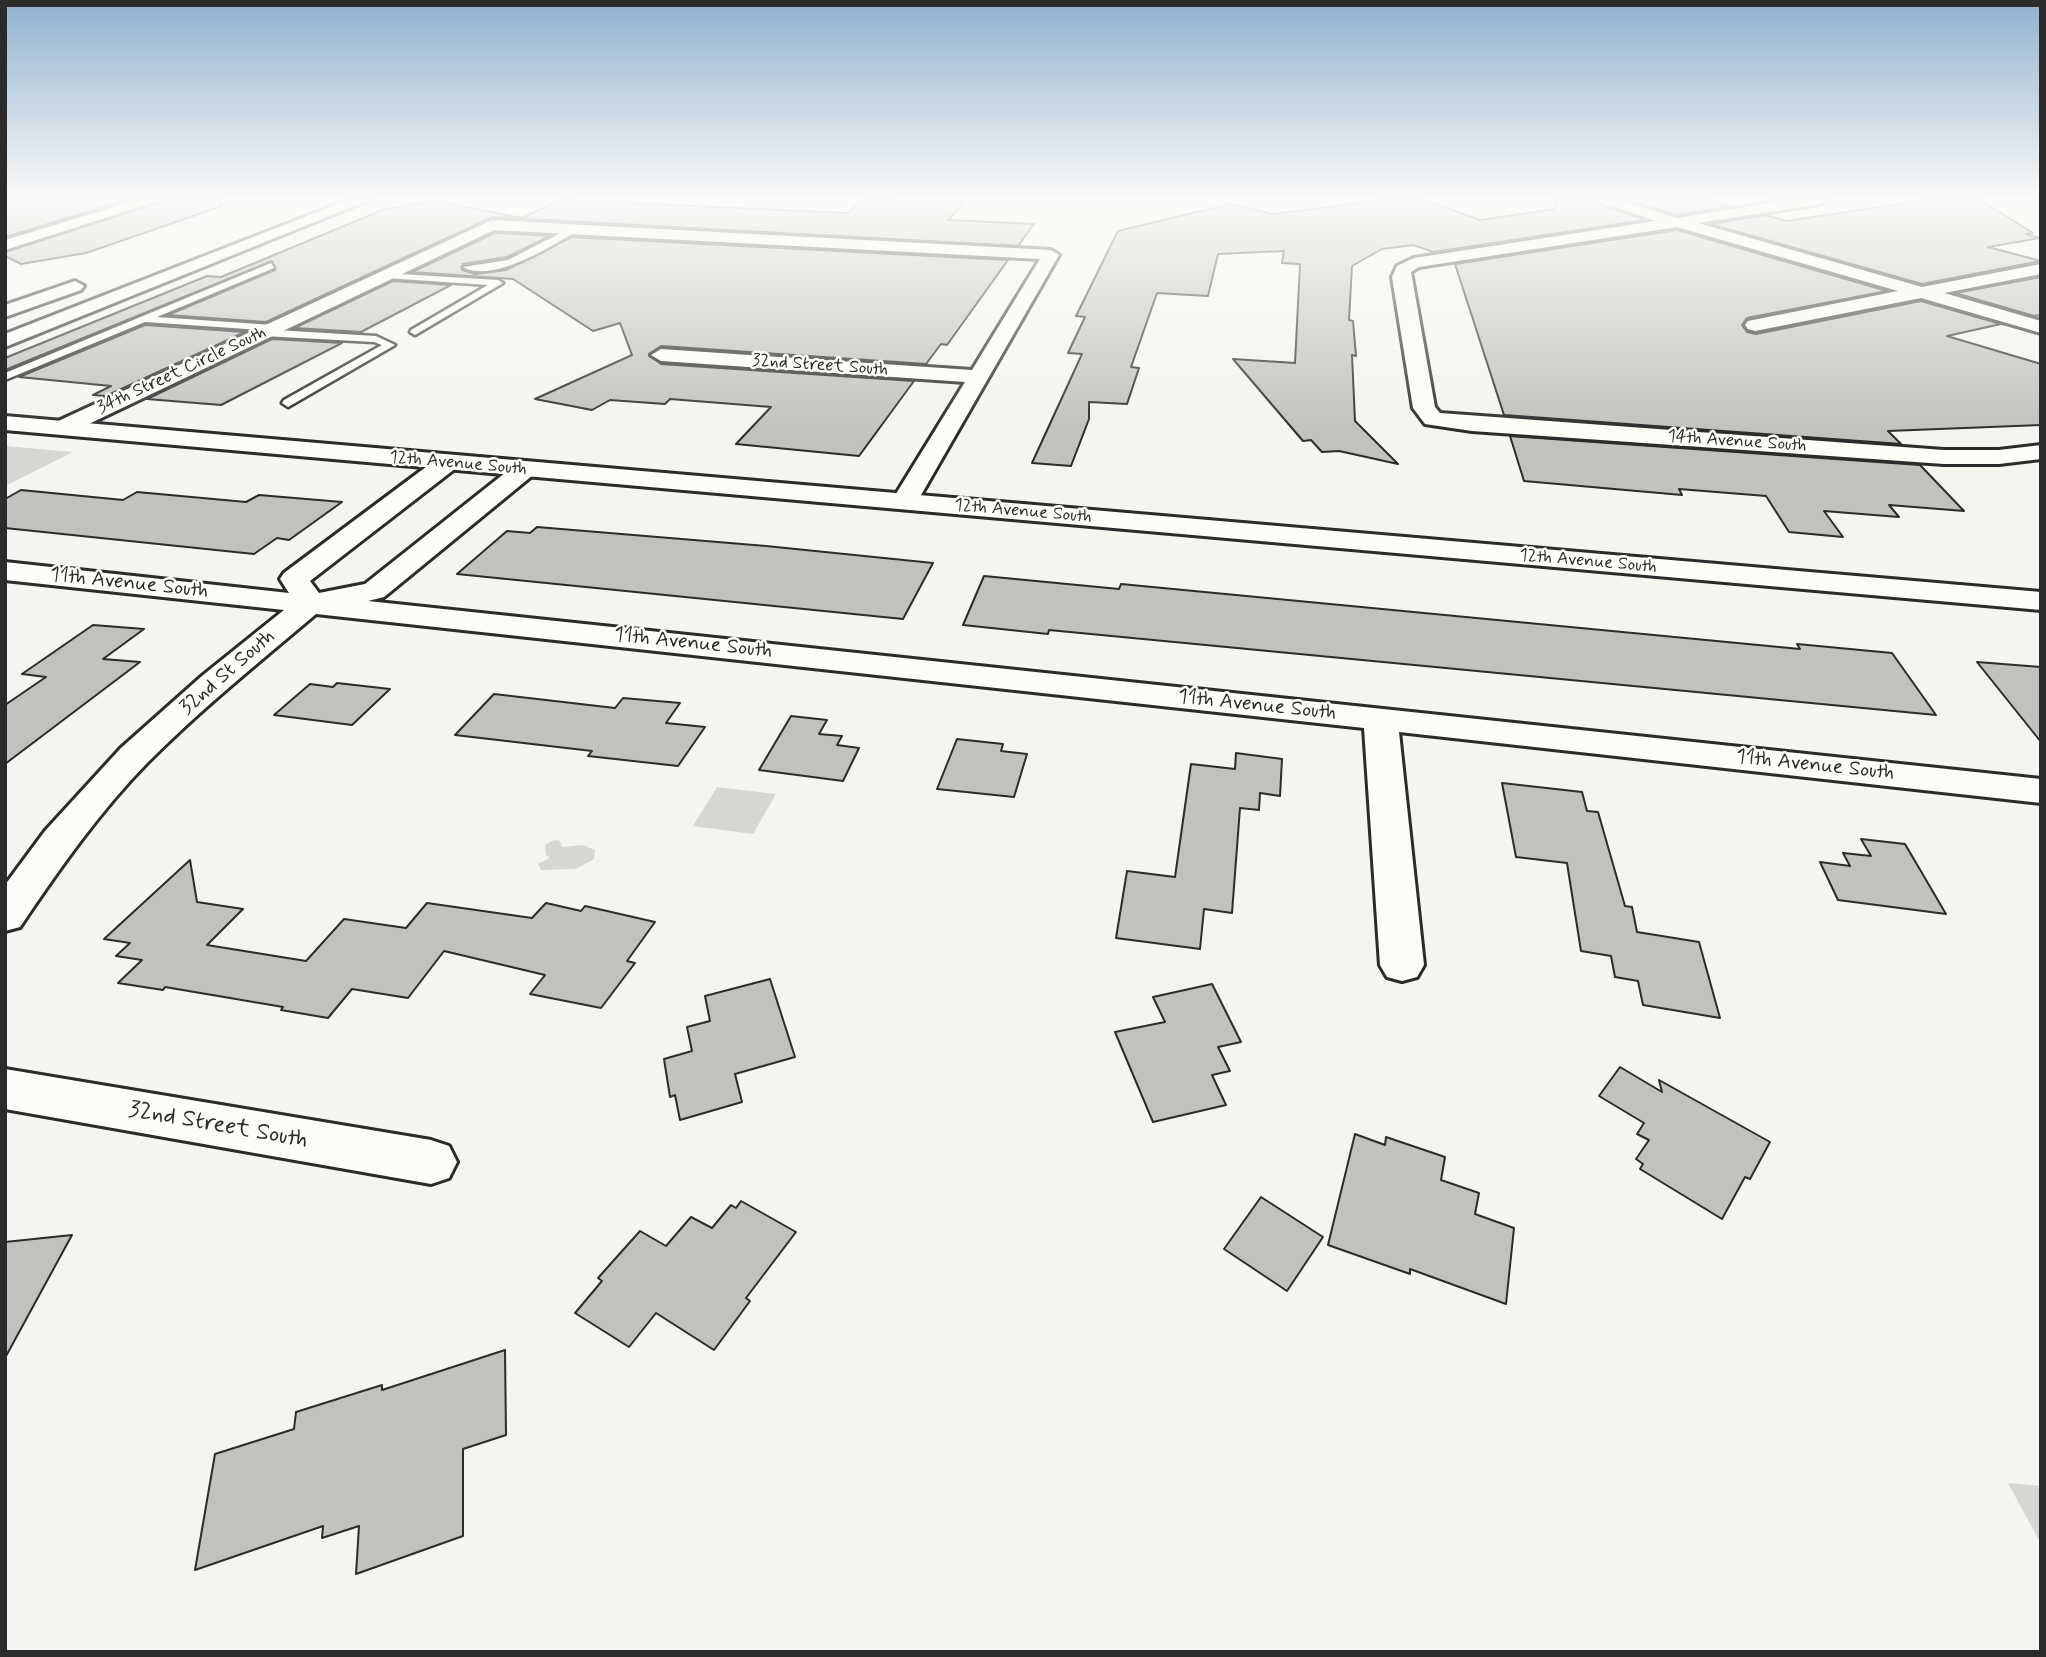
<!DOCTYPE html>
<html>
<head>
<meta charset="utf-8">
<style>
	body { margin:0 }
	#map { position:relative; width:2046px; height:1657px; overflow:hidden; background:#f5f4ef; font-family:Mynerve,sans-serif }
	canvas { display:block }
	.frame { position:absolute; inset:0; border:7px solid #2b2b2b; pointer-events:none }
</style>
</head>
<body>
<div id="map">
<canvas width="2046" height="1657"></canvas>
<div class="frame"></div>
</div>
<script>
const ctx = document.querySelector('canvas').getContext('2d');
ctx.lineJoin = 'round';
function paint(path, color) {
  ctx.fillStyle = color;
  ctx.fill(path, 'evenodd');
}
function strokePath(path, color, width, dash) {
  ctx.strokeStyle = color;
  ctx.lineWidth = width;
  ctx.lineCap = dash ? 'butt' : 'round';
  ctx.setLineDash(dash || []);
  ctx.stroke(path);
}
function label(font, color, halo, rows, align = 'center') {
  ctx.font = font + ' Mynerve,sans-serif';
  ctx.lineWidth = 5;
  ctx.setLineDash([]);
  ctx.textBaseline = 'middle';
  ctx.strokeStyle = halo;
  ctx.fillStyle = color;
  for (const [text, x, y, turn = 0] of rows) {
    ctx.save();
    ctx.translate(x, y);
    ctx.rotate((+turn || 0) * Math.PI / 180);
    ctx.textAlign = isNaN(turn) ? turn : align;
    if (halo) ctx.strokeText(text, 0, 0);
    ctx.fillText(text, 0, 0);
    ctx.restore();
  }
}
const green = new Path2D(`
	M5,446L73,452L5,486Z
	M717,787L776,794L753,834L693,826Z
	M554,840L560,841L562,847L583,845L595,850L594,859L576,869L541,870L538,864L550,858L546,855L545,845Z
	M2008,1483L2041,1486V1544Z`);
const building = new Path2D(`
	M5,200H126L5,237Z
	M163,200H221L222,206L86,253L21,264L5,256V252Z
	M560,200L848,213L863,200L961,202L964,203L948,220L1034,224L1018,246L492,217L266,322L168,315L275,270L272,261L5,370V358L207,276L221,277L385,209L434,201L522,218Z
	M1385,200H1425L1480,220L1555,209L1556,200H1591L1645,220L1434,252L1413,245L1382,249L1352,266L1349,320L1353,321L1356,356L1352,355L1355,421L1398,464L1339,451L1322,452L1311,440L1303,441L1233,359L1295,363L1300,264L1282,263L1284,251L1218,254L1208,296L1157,293L1131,367L1139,368L1127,404L1089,402V419L1071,466L1032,463L1082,354L1068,353L1085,317L1076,316L1118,231L1230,204L1272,214Z
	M1629,200H1710L1732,206L1677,215Z
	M1926,200H1980L2033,233L2026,234L2040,238L1988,247L2041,261L1922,284L1710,224L1765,215L1787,221Z
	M1677,230L1887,291L1747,318L1742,325L1747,332L1756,334L1921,301L2001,324L1947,336L2041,364V425L1888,431L1901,444L1504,415L1455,264Z
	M495,233L550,236L507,257L463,264L462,270L475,274L506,270L572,237L1008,260L947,345L941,344L926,364L661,346L649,354L661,364L914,381L859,456L736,444L771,407L670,399L665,404L610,400L592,410L535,399L632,355L620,323L593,331L513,279L412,272Z
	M2041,277V315L2034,316L1955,293Z
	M393,281L451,285L361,332L294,328Z
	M145,325L245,332L106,396L93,395L111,386L19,377Z
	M272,339L342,343L221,405L147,399Z
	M1510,436L1920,465L1964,511L1889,505L1899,517L1824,511L1843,537L1789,532L1766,496L1679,489L1682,495L1524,481Z
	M21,490L123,500L137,492L246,502L259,495L342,502L289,540L277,538L254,554L5,528V499Z
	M537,527L766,546L933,563L903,619L457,574L507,531L530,533Z
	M984,576L1119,589L1121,584L1800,649L1797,644L1892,653L1936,715L1049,630L1048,634L963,625Z
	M93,625L144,629L103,659L140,662L5,764V705L46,677L22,674Z
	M1977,662L2041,667V742Z
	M337,683L390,689L352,725L274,715L310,684L333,687Z
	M494,694L615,708L623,698L680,703L666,723L705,727L678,766L588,756L592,751L455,735Z
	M791,716L827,720L819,734L842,736L837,745L859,748L843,781L759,770Z
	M957,739L1003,744L1001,751L1027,754L1014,797L937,789Z
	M1236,753L1282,759L1280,796L1260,793L1259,810L1240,808L1232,913L1204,909L1200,949L1116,938L1127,871L1175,877L1191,764L1235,769Z
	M1502,783L1582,792L1587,811L1598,812L1625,906L1632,907L1637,932L1699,942L1720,1018L1643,1005L1638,981L1615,977L1611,956L1581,951L1567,863L1516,857Z
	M1861,839L1905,844L1946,914L1838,900L1820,862L1850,866L1843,853L1871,856Z
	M190,860L197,902L243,909L207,945L306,961L344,919L406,928L427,903L532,918L546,903L581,911L585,906L655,922L627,961L635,963L601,1008L530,994L545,975L444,951L408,998L352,989L328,1018L281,1010L283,1007L165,987L163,990L118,983L142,960L116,956L130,943L104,939Z
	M770,979L795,1057L735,1074L742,1102L680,1120L675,1095L670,1097L664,1059L692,1051L687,1027L710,1021L705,996Z
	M1212,984L1241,1042L1218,1047L1230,1071L1212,1075L1226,1105L1153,1122L1115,1032L1165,1022L1153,997Z
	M1620,1067L1662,1092L1659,1080L1770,1142L1750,1179L1745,1177L1722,1219L1640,1169L1643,1164L1636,1159L1649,1140L1637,1134L1644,1123L1599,1096Z
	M1355,1134L1385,1145L1386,1137L1445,1157L1441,1180L1479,1193L1475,1214L1514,1228L1506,1304L1410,1269V1274L1328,1245Z
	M1261,1197L1323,1237L1287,1291L1224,1249Z
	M741,1201L796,1232L746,1298L750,1301L714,1350L656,1313L629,1347L575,1313L602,1281L598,1278L640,1231L666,1246L691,1217L712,1228L731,1205L736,1208Z
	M72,1235L5,1358V1242Z
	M505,1350L506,1435L463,1449V1536L356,1574L359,1526L322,1538L323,1526L195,1570L215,1454L294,1429L296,1412L382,1385V1390Z`);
const service = new Path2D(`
	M574,226L577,231C552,246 492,284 463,267L508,260Z
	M271,263L274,268L157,317L273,325L278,328L276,330L376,336L395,345L288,407L282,403L284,400L382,345L374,342L263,336L258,333L261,330L145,322L5,380V373Z
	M383,273L498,280L503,283L415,335L410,332L411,330L488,285L386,278Z`);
const minor = new Path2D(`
	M137,200H161L5,250V240Z
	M1593,200H1618L1677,218L1789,200H1827L1820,204L1698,223L1922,287L2041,264V274L1944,293L2041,321V333L1921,298L1755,331L1748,329L1745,325L1748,321L1898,291L1677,227L1419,267L1411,272L1435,407L1440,413L1944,450H1999L2041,445V459L1999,464H1944L1472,431L1425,424L1413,408L1392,277L1397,266L1414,258L1656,221Z
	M492,220L1051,250L1059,255L917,502L913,508H895L891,502L965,382L661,361L651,355L661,349L972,370L1040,259L494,230L70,433H54L50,428L54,423Z
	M447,456L456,458L459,463L456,468L310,581L319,593L365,584L515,465H533L536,470L533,475L384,597L368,601L2041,779V803L1399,732L1424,965L1417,977L1402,981L1387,977L1380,965L1364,728L316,614C259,662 201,709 148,762C99,812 59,869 20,927L5,931V885L45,831L121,748L202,676L284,610L5,580V562L289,593L280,579L284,573L438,458Z
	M5,1069L431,1140L449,1146L457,1162L449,1178L431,1184L5,1109Z`);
const tertiary = new Path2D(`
	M5,416L2041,592V610L5,430Z`);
const secondary = new Path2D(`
	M348,200H369L5,347V334Z
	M75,281L84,286L81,290L5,317V305Z`);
const farStreetnames = [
	["32nd Street South",820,366,4],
	["34th Street Circle South",182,371,-25],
	["14th Avenue South",1737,442,4],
	["12th Avenue South",458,464,5],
	["12th Avenue South",1023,512,5],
	["12th Avenue South",1588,562,5]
];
const streetNames = [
	["11th Avenue South",129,584,6],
	["11th Avenue South",693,644,6],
	["32nd St South",228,673,-41],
	["11th Avenue South",1257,706,6],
	["11th Avenue South",1815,766,6]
];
const nearStreetnames = [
	["32nd Street South",218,1126,10]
];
paint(green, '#d7d6d2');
paint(building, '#c2c1be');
strokePath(building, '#2b2b2b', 2);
strokePath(service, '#2b2b2b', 5);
strokePath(minor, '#2b2b2b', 6);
strokePath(tertiary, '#2b2b2b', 6);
strokePath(secondary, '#2b2b2b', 6);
paint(service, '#fdfcf7');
paint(minor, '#fdfcf7');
paint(tertiary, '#fdfcf7');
paint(secondary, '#fdfcf7');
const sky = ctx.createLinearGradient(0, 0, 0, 432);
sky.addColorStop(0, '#90b1cf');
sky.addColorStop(0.46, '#fafaf8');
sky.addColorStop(1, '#fafaf800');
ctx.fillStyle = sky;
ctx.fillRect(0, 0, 2046, 432);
label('18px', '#2b2b2b', '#fdfcf7', farStreetnames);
label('21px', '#2b2b2b', '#fdfcf7', streetNames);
label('24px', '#2b2b2b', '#fdfcf7', nearStreetnames);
</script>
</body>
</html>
